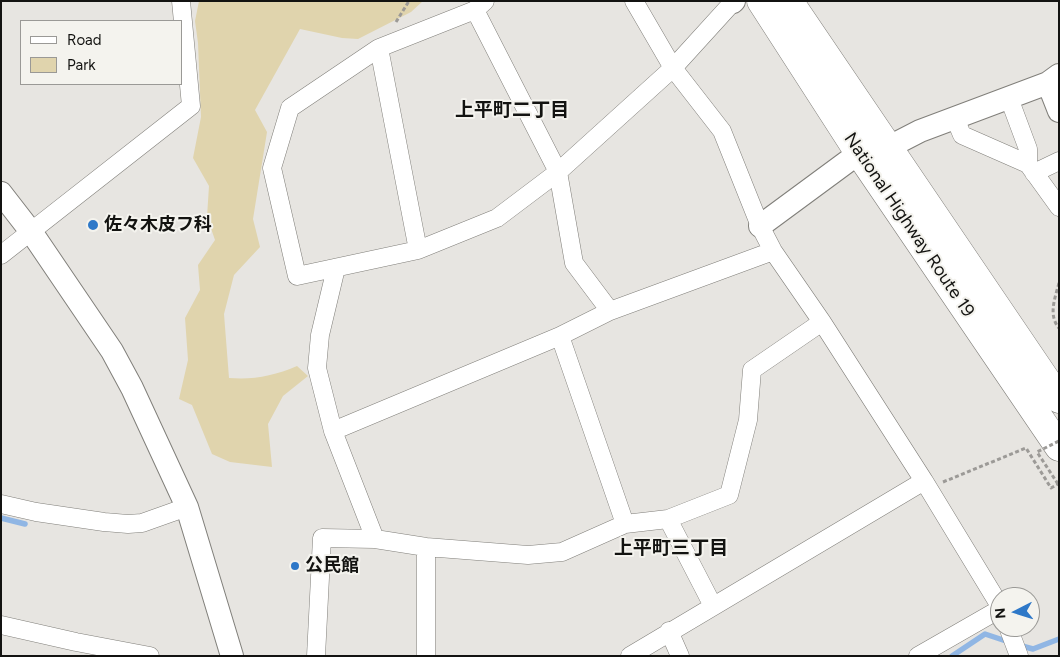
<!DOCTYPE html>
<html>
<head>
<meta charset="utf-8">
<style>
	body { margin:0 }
	#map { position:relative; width:1060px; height:657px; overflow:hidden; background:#e7e5e1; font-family:Figtree,sans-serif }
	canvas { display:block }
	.frame { position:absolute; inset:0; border:2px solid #131311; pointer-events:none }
	.legend { position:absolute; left:20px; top:20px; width:162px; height:65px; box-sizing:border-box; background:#f4f3ee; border:1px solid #9a9996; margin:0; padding:6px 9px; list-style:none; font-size:15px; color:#131311 }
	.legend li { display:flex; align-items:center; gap:10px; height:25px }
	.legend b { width:25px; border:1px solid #9a9996 }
	.north { position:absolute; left:990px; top:587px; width:50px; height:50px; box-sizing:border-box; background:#f4f3ee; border:1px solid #9a9996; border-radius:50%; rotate:265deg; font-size:14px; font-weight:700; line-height:20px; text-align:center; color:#131311 }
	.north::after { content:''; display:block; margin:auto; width:18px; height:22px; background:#2e78c8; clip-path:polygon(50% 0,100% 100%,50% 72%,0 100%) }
</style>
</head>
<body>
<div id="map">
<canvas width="1060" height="657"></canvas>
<div class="frame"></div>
<ul class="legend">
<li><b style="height:6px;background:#fff"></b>Road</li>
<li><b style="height:14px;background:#e0d4ad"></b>Park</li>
</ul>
<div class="north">N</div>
</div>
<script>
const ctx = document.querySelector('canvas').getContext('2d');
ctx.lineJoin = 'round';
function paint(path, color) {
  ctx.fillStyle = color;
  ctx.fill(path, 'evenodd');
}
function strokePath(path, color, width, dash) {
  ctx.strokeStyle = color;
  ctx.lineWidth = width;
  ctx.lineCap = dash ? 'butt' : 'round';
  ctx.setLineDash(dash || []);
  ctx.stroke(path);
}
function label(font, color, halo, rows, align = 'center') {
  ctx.font = font + ' Figtree,"Noto Sans JP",sans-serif';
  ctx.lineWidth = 4;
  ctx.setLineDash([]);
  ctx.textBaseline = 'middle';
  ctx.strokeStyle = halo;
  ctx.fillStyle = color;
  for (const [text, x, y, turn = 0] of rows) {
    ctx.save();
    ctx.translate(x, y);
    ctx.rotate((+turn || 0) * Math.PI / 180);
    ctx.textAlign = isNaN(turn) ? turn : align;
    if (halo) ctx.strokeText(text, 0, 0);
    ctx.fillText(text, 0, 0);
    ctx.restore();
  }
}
const green = new Path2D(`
	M199,1H423L411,12L358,39L342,38L300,29L255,110L267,132L253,219L260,247L234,275L224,314L229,378C253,380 274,376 297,366L308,376L283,396L268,424L272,467L230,462L212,454L192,405L179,399L188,360L185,318L200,290L198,265L215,240L207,217L209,186L193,158L201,117L198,43L195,21Z`);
const stream = new Path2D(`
	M1,518L25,524
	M1018,645L1033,649L1059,639
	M952,656L985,634L1009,642`);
const path = new Path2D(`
	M396,22L409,1
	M1059,283C1055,298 1048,315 1059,328
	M943,482L1026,448L1051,488L1058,484`);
const minor = new Path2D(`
	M485,1L475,10L379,48L290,108L272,168L297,276L418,250L497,218L558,172L673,68L733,2
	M634,1L673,68L722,131L760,226L773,251L822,322L924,481L1000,606
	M475,10L558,172L574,263L610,311
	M379,48L418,250
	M1009,98L1028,149V164
	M955,118L962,135L1028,164L1059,207
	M1034,173L1059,161
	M1,255L191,106L181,1
	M336,268L320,335L317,368L333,431L375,539
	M560,336L625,524
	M333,431L560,336L610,311L773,251
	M1,504L36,512L104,522L128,524L142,523L187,507
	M668,519L713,606
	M1,625L76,642L150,656
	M1008,627L1019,656
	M669,631L680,656
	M316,656L322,538L375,539L426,547L528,555L562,552L625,524L668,519L729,495L748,420L752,370L822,322
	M426,656V547
	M630,656L924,481
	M918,656L1000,609`);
const tertiary = new Path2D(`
	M733,2L734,1
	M1048,83L1059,111
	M889,147L920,131L1048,83L1059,75
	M1,193L32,233L112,351L132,388L187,507L232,656
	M760,226L859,153`);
const trunk = new Path2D(`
	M761,1L859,153L1059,447
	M789,1L1059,399`);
const pathBridge = new Path2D(`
	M1058,484L1037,452L1059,441`);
const markers = [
	[93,225,6,"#2e78c8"],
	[295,566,5,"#2e78c8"]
];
const poiNames = [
	["佐々木皮フ科",104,225],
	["公民館",305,566]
];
const streetNames = [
	["National Highway Route 19",909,225,56]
];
const neighbourhoodNames = [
	["上平町二丁目",512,110],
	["上平町三丁目",671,548]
];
paint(green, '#e0d4ad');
strokePath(stream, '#90b6e4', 5.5);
strokePath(minor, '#807f7a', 19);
strokePath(tertiary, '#807f7a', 24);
strokePath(trunk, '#807f7a', 29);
strokePath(path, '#9c9a97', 3, [4, 2.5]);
strokePath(minor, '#fff', 18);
strokePath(tertiary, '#fff', 22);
strokePath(trunk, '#fff', 28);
strokePath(pathBridge, '#9c9a97', 3, [4, 2.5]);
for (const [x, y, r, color] of markers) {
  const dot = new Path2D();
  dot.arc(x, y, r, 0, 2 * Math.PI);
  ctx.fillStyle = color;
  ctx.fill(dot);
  strokePath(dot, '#f4f3ee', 2);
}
label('bold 18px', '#131311', '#f4f3ee', poiNames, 'left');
label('18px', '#131311', '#f4f3ee', streetNames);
label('bold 19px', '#131311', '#f4f3ee', neighbourhoodNames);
</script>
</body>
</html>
